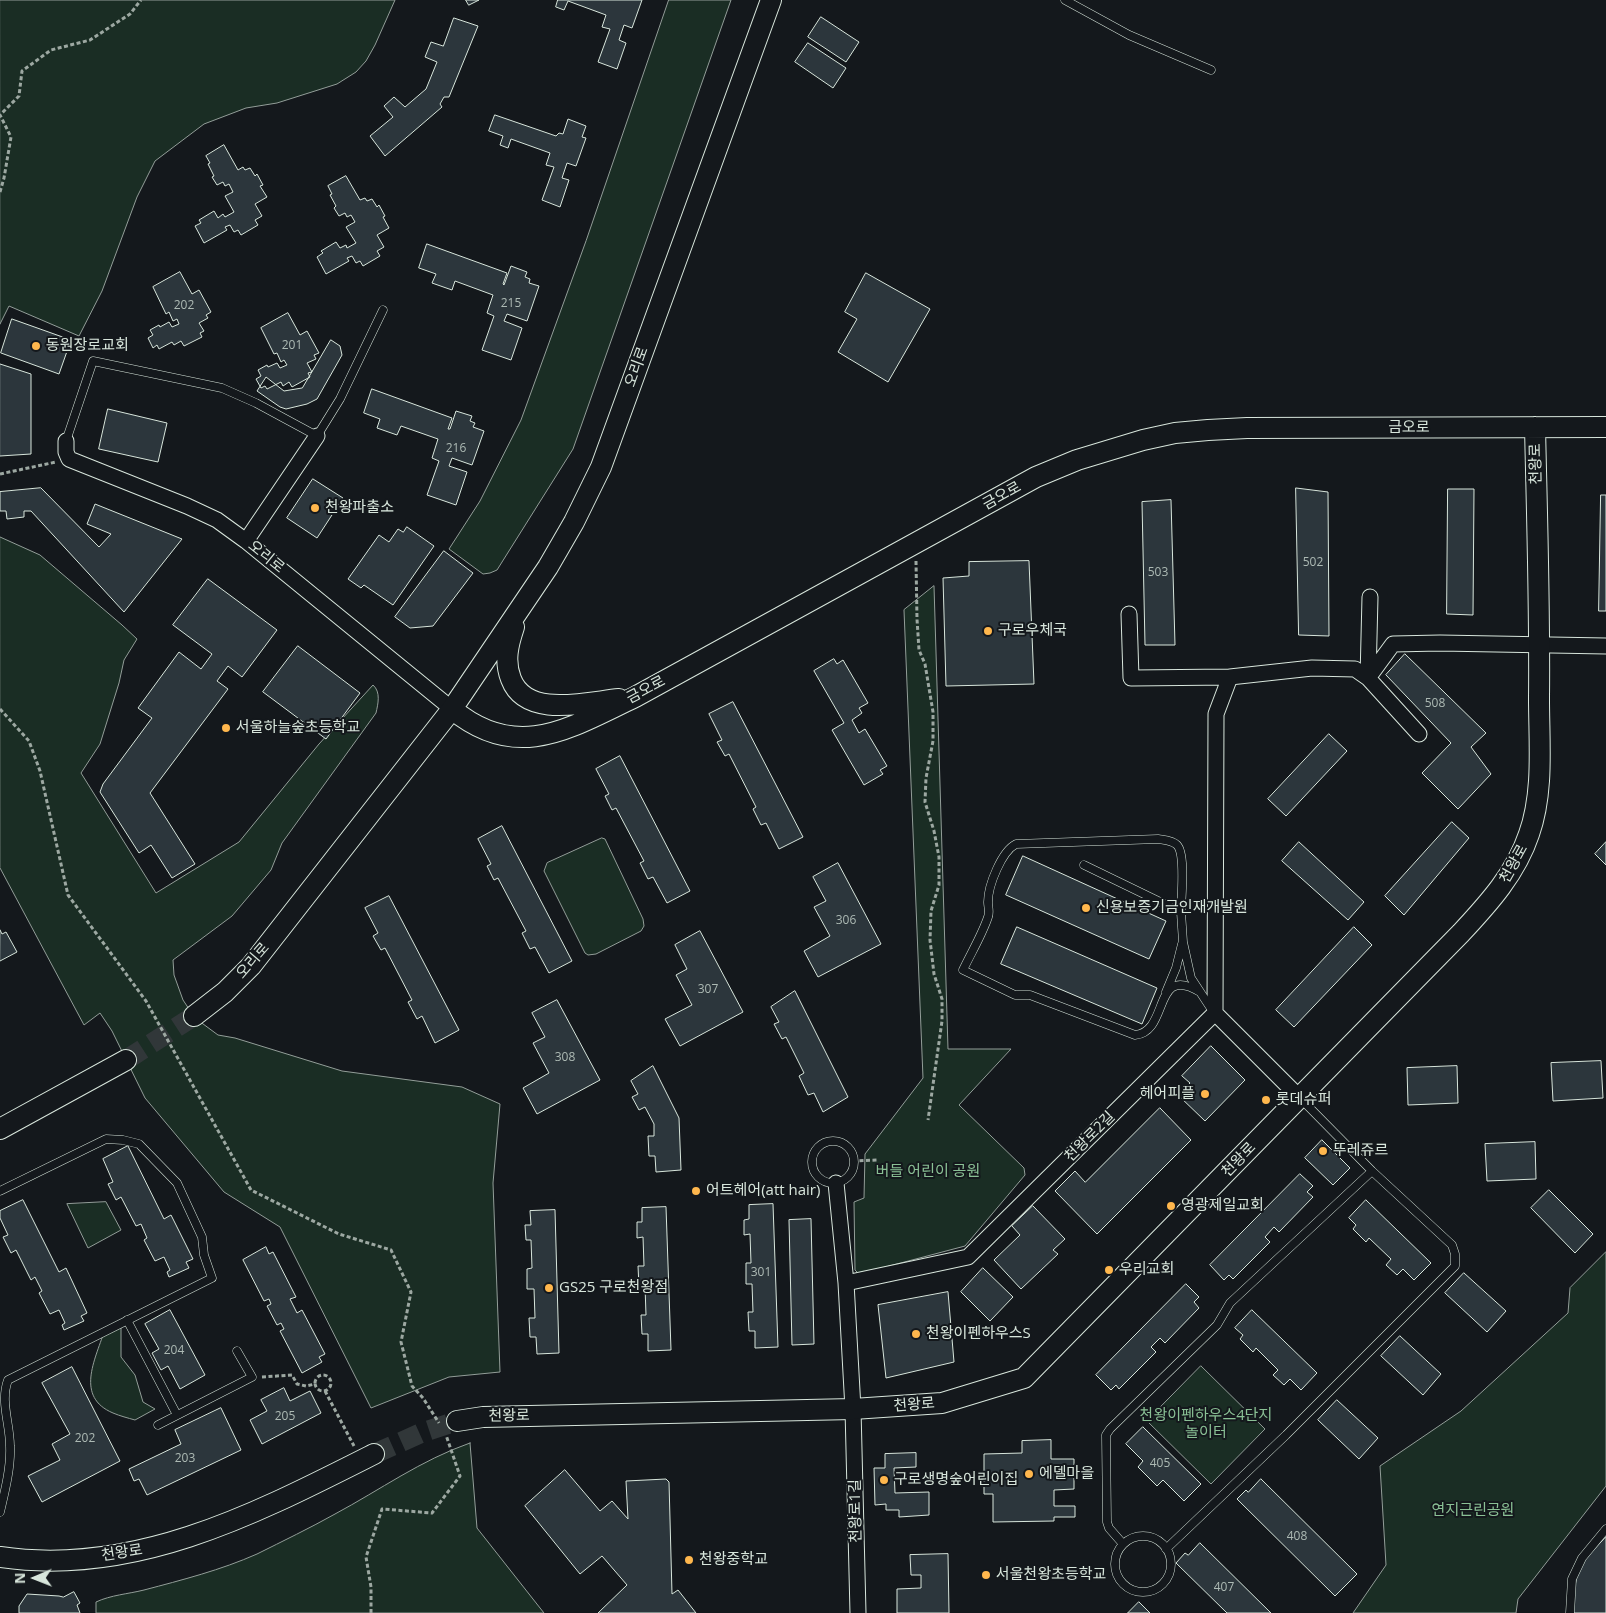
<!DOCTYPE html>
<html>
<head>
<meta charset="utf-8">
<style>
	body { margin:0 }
	#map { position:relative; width:1606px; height:1613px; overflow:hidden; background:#14181c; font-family:"Open Sans",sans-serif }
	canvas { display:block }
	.north { position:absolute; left:10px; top:1553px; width:50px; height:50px; -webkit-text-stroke:4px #14181c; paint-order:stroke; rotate:269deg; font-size:14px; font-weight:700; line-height:20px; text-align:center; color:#d8e6dc }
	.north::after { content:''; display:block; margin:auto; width:18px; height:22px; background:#d8e6dc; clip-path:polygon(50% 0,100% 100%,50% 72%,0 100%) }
</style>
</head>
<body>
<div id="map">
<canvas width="1606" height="1613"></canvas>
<div class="north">N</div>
</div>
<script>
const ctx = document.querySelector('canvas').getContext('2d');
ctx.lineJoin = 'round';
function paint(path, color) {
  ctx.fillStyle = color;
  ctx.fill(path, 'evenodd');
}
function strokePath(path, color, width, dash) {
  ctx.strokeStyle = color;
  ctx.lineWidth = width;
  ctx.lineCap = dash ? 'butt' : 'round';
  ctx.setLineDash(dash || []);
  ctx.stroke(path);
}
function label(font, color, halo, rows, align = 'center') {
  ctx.font = font + ' "Open Sans","Noto Sans KR",sans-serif';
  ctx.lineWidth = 4;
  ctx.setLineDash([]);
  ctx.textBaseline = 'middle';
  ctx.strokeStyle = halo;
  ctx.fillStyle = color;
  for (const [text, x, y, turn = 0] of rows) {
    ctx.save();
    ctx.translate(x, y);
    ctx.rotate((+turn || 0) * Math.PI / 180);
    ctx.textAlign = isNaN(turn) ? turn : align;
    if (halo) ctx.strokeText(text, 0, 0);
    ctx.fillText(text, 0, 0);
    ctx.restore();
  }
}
const green = new Path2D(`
	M0,0H395L375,45L366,61L356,72L337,84L277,103L246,108L204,124L155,161L137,197L102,291L79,336L9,306L0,324Z
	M669,0H731L573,449L497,570L490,573L483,574L449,549L480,501L521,420L586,241Z
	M0,537L40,555L122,625L137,639L124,660L119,683L100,744L81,773L156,893L239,842L319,744L373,685C381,692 378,704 376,713L282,843L271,870L232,916L173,960L174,975L183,1000L195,1018L218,1035L235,1038L342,1071L462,1087L500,1104L493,1183L500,1372L449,1377L371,1408L280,1227L224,1192L145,1098L112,1031L100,1013L84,1025L0,868Z
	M934,586L948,1049H1011L959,1105L1024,1168L1025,1175L965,1246L859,1274L855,1270L854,1202L864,1198L865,1154L923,1078L904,610Z
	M602,838L605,839L643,919L644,926L641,931L596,954L588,955L585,953L544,871L547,863Z
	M106,1202L121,1230L88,1248L67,1204Z
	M1606,1252V1486L1518,1599L1516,1613H1353L1386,1565L1380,1466L1461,1411L1568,1313L1570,1288Z
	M121,1323V1357L135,1375L143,1402L155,1409L135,1420C128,1418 120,1416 113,1413C75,1397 95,1360 104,1332Z
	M1201,1366L1265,1429L1211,1484L1147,1421Z
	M470,1443L477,1528L544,1613H96V1602C111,1595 128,1594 144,1590C182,1580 221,1570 257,1554C283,1541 310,1528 335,1514C380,1490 421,1460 470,1443Z`);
const building = new Path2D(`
	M466,0H479L469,5Z
	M558,0H642L632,28L624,25L619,40L626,43L617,69L598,62L610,29L602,27L606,15L568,1L564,10L556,7Z
	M821,17L859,42L846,62L808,37Z
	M454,18L478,26L449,97H444L440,104L442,107L385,156L370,136L393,117L384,106L394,97L405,107L426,89L437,62L425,57L431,42L443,46Z
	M808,43L846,68L833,88L795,62Z
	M495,115L556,136L559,133L563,134L568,119L586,126L582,137L586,138L576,166L567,163L562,178L569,180L560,207L542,200L554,167L546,165L550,153L511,139L508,148L500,145L503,136L489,131Z
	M224,145L238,170L243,167L245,170L250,168L255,176L257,174L263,185L260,186L267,197L255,204L262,216L255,220L258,225L241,235L238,230L234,232L230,225L225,227L227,230L204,243L195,226L201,223L199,220L214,211L218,218L223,214L225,217L234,212L225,196L233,192L229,184L225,186L223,182L217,185L212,177L214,176L208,164L210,163L206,156Z
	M346,176L360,200L365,198L367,201L372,199L377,207L379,205L385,216L383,217L389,228L377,235L384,247L377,251L380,256L363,266L360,261L356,263L352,256L347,258L349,261L326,274L317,257L323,253L321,251L336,242L340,248L346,245L347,248L356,243L346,227L355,222L351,215L347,217L345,213L339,216L334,208L336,206L330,195L332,194L328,186Z
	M427,244L507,273L503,284L504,285L511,266L527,272L525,277L530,279L529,283L539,286L527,321L507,314L504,321L522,328L511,360L482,350L494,316L487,313L493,295L455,281L452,290L432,283L436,274L419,268Z
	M180,272L192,294L199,290L211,312L206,315L208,318L199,323L204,331L200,333L202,337L184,346L181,341L174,345L172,342L159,349L157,345L153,348L148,338L153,335L150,330L159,325L160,327L169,322L172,327L179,324L177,319L173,321L169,312L166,314L153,287Z
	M866,273L930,309L888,382L838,352L857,319L845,312Z
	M288,313L300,335L307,331L319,353L314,355L316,359L307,363L312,372L308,373L310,377L292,387L289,382L283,386L281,382L267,389L265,386L261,388L256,379L261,376L258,370L267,365L268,367L277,363L280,368L287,365L284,360L281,362L277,353L274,354L261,328Z
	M12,319L71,340L59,374L1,353Z
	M331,340L340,346L342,355L317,399L307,404L286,409L280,407L257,391L266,377L284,391L302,388Z
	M0,364L31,374V454L0,456Z
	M372,389L452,418L448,429H450L456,411L472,416L470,421L475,423L473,427L484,431L472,465L452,458L449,466L467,472L456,505L427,495L439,461L432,458L438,439L401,426L397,435L377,428L380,419L364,413Z
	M108,409L167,423L158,462L99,449Z
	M313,479L343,498L317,538L287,518Z
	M41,488L99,547L111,534L87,524L95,504L182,539L124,612L31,511H24V517L7,519L6,511H0V492Z
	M1296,488L1328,492L1329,636L1299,635Z
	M1448,489H1474L1473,615L1447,614Z
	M1601,495H1606V611H1599Z
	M1171,500L1175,645H1145L1142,502Z
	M407,527L434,546L393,605L364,585L361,588L348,579L379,535L389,542L398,529L403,532Z
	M444,551L473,573L433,626L410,628L395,617Z
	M1029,561L1034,684L946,686L943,578L969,576V562Z
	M208,579L277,630L242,677L228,666L217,681L228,689L150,793L195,864L172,878L151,845L139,853L100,792L103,784L152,718L138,708L179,652L201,669L212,654L173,625Z
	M298,646L360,693L326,739L263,692Z
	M1405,654L1486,733L1471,747L1491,774L1458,809L1422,773L1451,743L1386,675Z
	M834,659L837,664L843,660L868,703L859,708L862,713L852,720L859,733L865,729L887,766L880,770L883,774L864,785L832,730L844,723L814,671Z
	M733,702L803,837L779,849L766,823L761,825L753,809L756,807L729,754L725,756L717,742L722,740L709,714Z
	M1329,734L1347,751L1286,816L1268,799Z
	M620,756L690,891L667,903L653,877L648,879L640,863L644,861L616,808L612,810L605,796L609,794L596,769Z
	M1452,822L1469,838L1404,915L1385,896Z
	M502,826L572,961L549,973L535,947L530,949L522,933L526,931L498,878L494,880L487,866L491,864L478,839Z
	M1299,842L1364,902L1348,920L1282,861Z
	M1606,842V865L1595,854Z
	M1023,856L1166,921L1149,959L1006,895Z
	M838,863L881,944L818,977L804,951L830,936L814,907L826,901L813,877Z
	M389,896L459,1030L435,1043L422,1016L417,1019L408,1002L412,1000L385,948L381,950L373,936L378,933L365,908Z
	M1017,927L1157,988L1142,1024L1001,964Z
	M1354,927L1372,945L1294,1027L1276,1010Z
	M0,930L2,934L6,932L17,952L0,961Z
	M700,931L743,1012L680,1046L665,1019L692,1005L676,975L687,969L675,945Z
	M795,991L848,1097L823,1112L814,1093L808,1095L799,1076L804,1073L786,1037L782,1039L774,1024L779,1022L771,1007Z
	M557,1000L600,1080L537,1114L523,1088L549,1073L533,1043L545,1037L532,1013Z
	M1211,1046L1245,1080L1205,1121L1178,1095L1190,1083L1182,1076Z
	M1601,1061L1603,1098L1553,1101L1551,1063Z
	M653,1066L679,1118L681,1170L656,1172L655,1156H649L648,1136H654V1124L645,1107L639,1110L632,1097L638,1094L631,1081Z
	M1457,1066L1458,1103L1408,1105L1407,1068Z
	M1160,1108L1191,1140L1097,1234L1055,1191L1075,1171L1085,1182Z
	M1322,1140L1350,1168L1333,1185L1305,1158Z
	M1535,1142L1536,1179L1487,1181L1485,1144Z
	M128,1146L164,1219L171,1215L193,1259L186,1262L189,1268L169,1277L167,1272L170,1270L164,1257L155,1261L144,1240L147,1238L141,1224L136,1226L121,1197L116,1200L108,1184L113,1182L103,1159Z
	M1300,1174L1313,1186L1307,1192L1313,1197L1279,1232L1274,1227L1265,1237L1270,1242L1233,1279L1229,1275L1224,1280L1210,1265Z
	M1549,1190L1593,1234L1575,1253L1531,1208Z
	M23,1200L59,1272L66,1268L87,1313L81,1316L84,1321L64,1330L62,1325L65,1323L59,1310L50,1314L39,1293L42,1291L35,1277L31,1280L16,1250L11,1253L3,1237L8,1235L0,1218V1211Z
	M1366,1200L1431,1263L1414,1280L1403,1269L1397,1275L1386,1265L1391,1259L1369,1238L1366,1242L1353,1229L1356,1225L1349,1218Z
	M773,1204L778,1347L755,1348V1331H749L748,1312H753L752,1284H746V1263H751L750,1234L744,1235V1220L749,1219V1205Z
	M1033,1206L1065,1239L1053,1250L1058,1254L1021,1289L994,1260L1020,1235L1012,1226Z
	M666,1207L671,1350L648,1351V1334H642L641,1315H646L645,1286L639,1287L638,1266H644L643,1237L637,1238V1222H642V1208Z
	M555,1210L559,1353L537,1354L536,1337H530L529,1318H535L534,1289H527V1269L532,1268L531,1240H526L525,1225H531L530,1211Z
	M811,1219L814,1344L792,1345L789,1220Z
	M266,1247L269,1254L273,1252L296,1297L290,1299L297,1313L302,1310L325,1354L319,1357L322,1362L302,1373L280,1331L284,1329L281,1323L277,1325L267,1306L271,1304L269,1299L264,1301L243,1260Z
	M983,1268L1013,1297L990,1321L961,1292Z
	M1464,1273L1506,1311L1487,1332L1445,1293Z
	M1186,1284L1199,1297L1194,1302L1199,1308L1165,1343L1160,1338L1151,1347L1156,1352L1119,1389L1116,1385L1111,1390L1096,1375Z
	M948,1292L954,1362L886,1378L878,1305Z
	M170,1310L205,1375L180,1389L168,1366L161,1370L152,1353L159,1349L145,1324Z
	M1252,1310L1317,1373L1301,1390L1290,1379L1284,1385L1273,1375L1278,1370L1256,1348L1253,1352L1240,1339L1243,1335L1235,1328Z
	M1400,1336L1441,1374L1423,1395L1381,1356Z
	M72,1367L120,1461L42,1502L28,1476L60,1460L52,1444L70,1434L42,1383Z
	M284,1388L290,1401L310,1391L321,1413L262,1444L250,1420L267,1411L261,1400Z
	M1337,1400L1378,1438L1359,1459L1318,1420Z
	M221,1408L241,1450L147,1495L139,1479L134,1481L129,1469L181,1444L175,1430Z
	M1143,1427L1201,1484L1184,1501L1163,1480L1157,1486L1138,1467L1143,1461L1126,1444Z
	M1051,1440V1459H1074V1489L1054,1490V1506H1075V1517H1054V1521L993,1522V1494H984V1454L1022,1453V1441Z
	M916,1453V1467L894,1468L895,1493L929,1492V1515L899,1517V1510H886V1504L875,1505L874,1468H885V1454Z
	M565,1470L600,1511L612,1501L628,1519L626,1481L666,1479L669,1482L672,1594L678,1590L696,1613H598L627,1585L602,1556L580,1574L525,1506Z
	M1261,1479L1357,1574L1335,1596L1237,1499L1246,1490L1248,1492Z
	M1606,1537V1613H1571L1578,1567Z
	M1200,1543L1271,1613H1227L1176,1563L1185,1553L1188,1555Z
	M948,1554L949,1613H897V1589L921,1588V1575H911L910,1555Z
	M74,1592L80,1603L77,1605L80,1613H19V1606L27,1594L59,1596L63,1597Z
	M1139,1602L1150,1613H1128Z`);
const secondaryTunnel = new Path2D(`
	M126,1060L194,1016
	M374,1454L421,1433L457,1421`);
const path = new Path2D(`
	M0,192L4,178L11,137L0,115L19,96L22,71L51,50L90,40L130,14L141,0
	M0,474L56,462
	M916,561L917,619L919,650L925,664L933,712V741L926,778L925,802L934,831L939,857V885L931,911L930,940L934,974L942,999V1021L928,1120
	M0,709L29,741L40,771L68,895L146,1001L251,1190L339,1234L391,1250L411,1292L401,1342L412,1386L423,1398L439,1423
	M853,1161L877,1160
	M315 1383a8 8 0 1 1 16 0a8 8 0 1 1-16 0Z
	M262,1377L292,1375L297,1384L306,1386L315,1384
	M325,1391L354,1446
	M371,1613V1587L366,1557L382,1509L432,1513L460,1476L446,1435`);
const lane = new Path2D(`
	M1065,0L1129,35L1211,70
	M66,441L93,361L222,388L256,403L317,436L340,399L383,310
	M1084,865L1181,912L1183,942L1191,978L1212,1010
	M1181,912C1181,898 1186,854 1177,845C1172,840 1164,840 1158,839L1016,844C1002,851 988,885 988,902C988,907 990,912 988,917C982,935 971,953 963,970L1015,995H1030L1135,1035C1170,1032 1152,963 1200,992
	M1166,992L1176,968L1182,944
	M812 1162a21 21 0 1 1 42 0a21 21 0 1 1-42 0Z
	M0,1191L106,1139L123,1140L139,1144L177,1183L202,1237L204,1255L212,1278L8,1380C0,1401 10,1424 10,1446C11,1467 5,1491 0,1512
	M127,1320L177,1415
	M158,1425L252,1377L237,1351
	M1115 1564a28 28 0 1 1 56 0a28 28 0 1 1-56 0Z
	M1123,1544L1109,1528L1107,1522L1106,1435L1110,1429L1217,1325L1230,1303L1372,1171
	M1166,1549L1286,1435L1455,1266V1254L1452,1245L1372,1171L1300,1098
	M1570,1613L1572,1579L1582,1558L1606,1529`);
const street = new Path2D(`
	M66,441V452L69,459L187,506L217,520L246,541L452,709
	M246,541L317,436
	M1129,614L1131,678L1230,677
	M1368,678L1393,644L1440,643L1606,646
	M1368,678L1370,597
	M1215,1013L1216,714L1230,677L1312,668L1355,669L1368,678L1419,734
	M836,1183L846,1283L853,1409L858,1613
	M846,1283L968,1257L1215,1013L1300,1098`);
const secondary = new Path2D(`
	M514,627C508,645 504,661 511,679C526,719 587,702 619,699
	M452,709C517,763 570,728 635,697L1036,477L1077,460L1143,440L1175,433L1208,430L1247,428L1606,427
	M194,1016L225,992L251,966L452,709L548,567L574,522L601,467L771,0
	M0,1129L126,1060
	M457,1421L483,1417L853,1409L942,1403L1024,1378L1461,933C1489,903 1516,873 1529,834C1544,792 1539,743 1539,699C1540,608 1537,518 1535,427
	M0,1557C135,1577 257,1513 374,1454`);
const markers = [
	[36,346,5,"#ffb74d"],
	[315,508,5,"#ffb74d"],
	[988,631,5,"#ffb74d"],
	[226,728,5,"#ffb74d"],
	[1086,908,5,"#ffb74d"],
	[1205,1094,5,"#ffb74d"],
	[1266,1100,5,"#ffb74d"],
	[1323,1151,5,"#ffb74d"],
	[696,1191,5,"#ffb74d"],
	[1171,1206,5,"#ffb74d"],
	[1109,1270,5,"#ffb74d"],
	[549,1288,5,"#ffb74d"],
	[916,1334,5,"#ffb74d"],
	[1029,1474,5,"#ffb74d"],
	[884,1480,5,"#ffb74d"],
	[689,1560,5,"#ffb74d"],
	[986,1575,5,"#ffb74d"]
];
const numberNames = [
	["215",511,304],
	["202",184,306],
	["201",292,346],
	["216",456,449],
	["502",1313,563],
	["503",1158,573],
	["508",1435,704],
	["306",846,921],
	["307",708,990],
	["308",565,1058],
	["301",761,1273],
	["204",174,1351],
	["205",285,1417],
	["202",85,1439],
	["203",185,1459],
	["405",1160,1464],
	["408",1297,1537],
	["407",1224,1588]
];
const poiNames = [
	["동원장로교회",46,346],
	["천왕파출소",325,508],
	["구로우체국",998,631],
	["서울하늘숲초등학교",236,728],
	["신용보증기금인재개발원",1096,908],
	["헤어피플",1195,1094,"right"],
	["롯데슈퍼",1276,1100],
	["뚜레쥬르",1333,1151],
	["어트헤어(att hair)",706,1191],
	["영광제일교회",1181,1206],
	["우리교회",1119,1270],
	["GS25 구로천왕점",559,1288],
	["천왕이펜하우스S",926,1334],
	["에델마을",1039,1474],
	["구로생명숲어린이집",894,1480],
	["천왕중학교",699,1560],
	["서울천왕초등학교",996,1575]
];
const streetNames = [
	["오리로",637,367,-70],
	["금오로",1409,428],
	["천왕로",1536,464,-91],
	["금오로",1002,496,-29],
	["오리로",266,557,39],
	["금오로",646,690,-28],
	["천왕로",1514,864,-61],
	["오리로",253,961,-49],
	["천왕로2길",1090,1137,-45],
	["천왕로",1239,1160,-46],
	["천왕로",914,1405,-4],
	["천왕로",509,1416,-1],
	["천왕로1길",856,1511,-91],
	["천왕로",122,1553,-9]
];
const parkNames = [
	["버들 어린이 공원",928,1172],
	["천왕이펜하우스4단지",1206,1416],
	["놀이터",1206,1433],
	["연지근린공원",1473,1511]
];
paint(green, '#1a2d24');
strokePath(green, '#939e99', 1);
paint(building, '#2c363c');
strokePath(building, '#d8e6dc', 1);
strokePath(secondaryTunnel, '#313739', 20, [20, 10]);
strokePath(lane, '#d8e6dc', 9);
strokePath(street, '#d8e6dc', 17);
strokePath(secondary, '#d8e6dc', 22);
strokePath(path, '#9da8a2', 3, [4, 2.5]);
strokePath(lane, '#14181c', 8);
strokePath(street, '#14181c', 15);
strokePath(secondary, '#14181c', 20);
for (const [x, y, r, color] of markers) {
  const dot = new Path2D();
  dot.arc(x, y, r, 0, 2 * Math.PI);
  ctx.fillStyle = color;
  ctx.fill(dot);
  strokePath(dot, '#14181c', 2);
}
label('12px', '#adbab4', null, numberNames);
label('15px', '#d8e6dc', '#14181c', poiNames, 'left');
label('15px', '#d8e6dc', '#14181c', streetNames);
label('15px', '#8ac095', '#14181c', parkNames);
</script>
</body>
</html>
